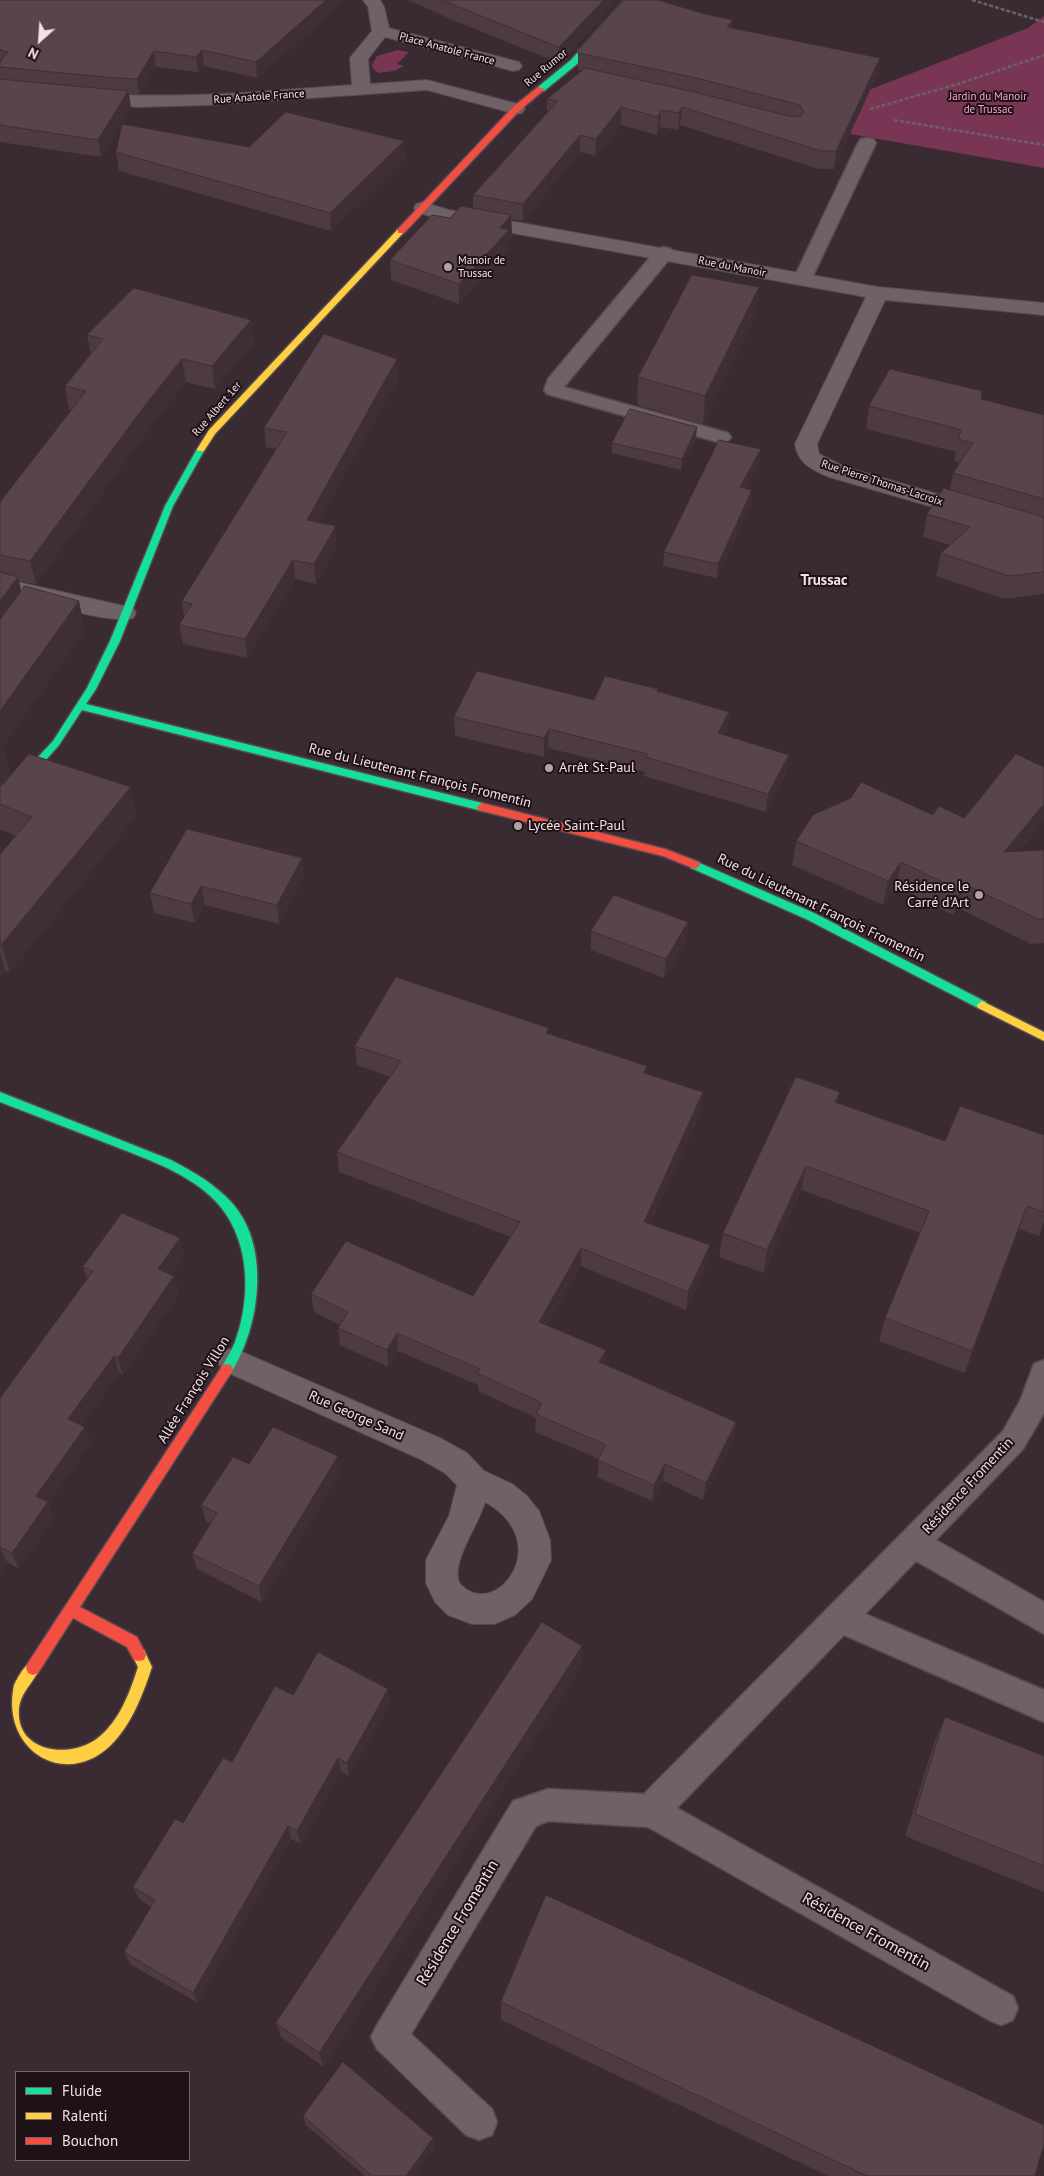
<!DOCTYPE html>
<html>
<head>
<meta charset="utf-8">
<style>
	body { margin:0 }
	#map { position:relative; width:1044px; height:2176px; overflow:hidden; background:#3a2a31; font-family:"PT Sans",sans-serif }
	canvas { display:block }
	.legend { position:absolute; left:15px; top:2071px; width:175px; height:90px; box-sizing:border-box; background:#1f1217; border:1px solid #74646a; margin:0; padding:6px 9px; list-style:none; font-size:15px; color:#f3e0e7 }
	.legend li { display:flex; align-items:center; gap:10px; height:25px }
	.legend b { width:25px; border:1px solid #74646a }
	.north { position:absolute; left:15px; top:15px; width:50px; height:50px; -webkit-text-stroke:4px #1f1217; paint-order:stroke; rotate:206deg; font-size:14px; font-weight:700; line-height:20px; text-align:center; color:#f3e0e7 }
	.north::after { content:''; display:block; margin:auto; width:18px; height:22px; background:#f3e0e7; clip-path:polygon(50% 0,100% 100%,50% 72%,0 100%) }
</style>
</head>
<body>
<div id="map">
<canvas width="1044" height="2176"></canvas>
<ul class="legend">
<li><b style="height:6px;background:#16e098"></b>Fluide</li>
<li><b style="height:6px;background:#ffcf43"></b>Ralenti</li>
<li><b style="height:6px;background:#f24e42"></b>Bouchon</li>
</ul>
<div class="north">N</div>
</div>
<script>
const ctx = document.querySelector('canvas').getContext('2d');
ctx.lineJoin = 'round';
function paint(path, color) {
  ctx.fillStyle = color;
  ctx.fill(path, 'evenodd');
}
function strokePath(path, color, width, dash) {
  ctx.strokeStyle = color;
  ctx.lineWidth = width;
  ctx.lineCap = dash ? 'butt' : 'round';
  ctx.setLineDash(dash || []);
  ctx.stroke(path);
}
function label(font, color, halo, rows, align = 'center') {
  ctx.font = font + ' "PT Sans",sans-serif';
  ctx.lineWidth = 4;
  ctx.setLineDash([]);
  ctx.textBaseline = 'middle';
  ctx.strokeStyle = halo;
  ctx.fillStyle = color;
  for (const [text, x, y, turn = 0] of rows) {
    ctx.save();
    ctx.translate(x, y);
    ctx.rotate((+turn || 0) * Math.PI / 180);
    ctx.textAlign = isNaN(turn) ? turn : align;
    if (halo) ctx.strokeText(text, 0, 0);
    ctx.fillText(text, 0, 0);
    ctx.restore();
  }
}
const green = new Path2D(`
	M1044,16V168L850,134L861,93L1028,28Z
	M397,50L409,52L397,64L404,66L394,71L379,73L373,69L372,65L377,56Z`);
const path = new Path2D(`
	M972,0L1044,22
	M870,109L961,83L1044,55
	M894,120L1044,145`);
const lane = new Path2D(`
	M867,138L873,139L876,143L811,280L809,284H795L793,280L858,143L861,139Z
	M664,247L671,249L673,253L671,257L564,387L728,433L731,437L728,441L721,443L714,441L547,394L544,390L548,379L657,249Z
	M1044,1360V1413L1023,1449L936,1540L1044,1602V1634L916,1561L865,1614L1044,1690V1722L844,1635L677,1808L1013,1996L1018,2008L1013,2020L1001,2025L989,2020L648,1827L548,1821L536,1826L411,2034L492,2109L497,2122L492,2135L479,2140L466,2135L377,2049L371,2037L377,2025L513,1801L548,1789L644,1794L1003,1431L1020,1401L1034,1364Z`);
const street = new Path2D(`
	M363,0H380L384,7L389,28L519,62L522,66L519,70L513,71L385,37L368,59L370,84L427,80L522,105L525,109L522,113L516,114L427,90L208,105L139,107L94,103L88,102L85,98L88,94L94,93C180,100 266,91 352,85L350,58L372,31L368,7Z
	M423,202L449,210L878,287L1044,303V315L885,300L817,444L819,454L845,467L1044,525V539L829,477C813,470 798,464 795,444L866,297L446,221L416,212L414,208L416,204Z
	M0,578L133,608L136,613L133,618C109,625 28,599 0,592Z
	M233,1348L442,1439L467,1453L484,1471L512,1484L526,1495L539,1511L550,1540L551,1560L532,1599L515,1615L494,1624H472L448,1615L435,1602L426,1583V1560L449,1516L457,1485L445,1473L420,1459L222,1370L218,1361L222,1352ZM485,1502C557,1542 496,1622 460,1584C449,1564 479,1525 485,1502Z`);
const fast = new Path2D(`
	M625,0H632L577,64L544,91H538V87L571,60Z
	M201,446L205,449L173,506L120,641L96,689L86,704L482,803L487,807L486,810L482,811L82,710L59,745L4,808L0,809V798L53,741L87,688L110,641L165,506L197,449Z
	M695,861L814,913L986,1002L987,1005L986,1008H978L806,919L691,868L690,865Z
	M0,1092L171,1160C194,1172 215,1184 233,1204C271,1248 260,1327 231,1373L227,1374L223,1373L221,1369C225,1360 231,1352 235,1342C253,1293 250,1230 208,1194C182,1171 146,1159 114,1146C76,1131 38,1117 0,1102Z`);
const slow = new Path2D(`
	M398,229L405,231L215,434L204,451H198L197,449L209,430Z
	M982,1001L1044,1032V1041L978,1008L977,1005Z
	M139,1649L144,1650L152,1667C143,1694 132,1724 111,1745C65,1790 0,1750 14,1685C18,1677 24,1665 33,1661L38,1663L40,1668C34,1682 20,1693 19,1709C15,1753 72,1760 99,1737C120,1720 130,1692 138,1667L132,1655L134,1650Z`);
const jam = new Path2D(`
	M538,87L545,89L519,111L404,233H398V229L513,107Z
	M482,803L665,849L699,862L700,865L695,869L663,856L478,810L477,807Z
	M227,1364L231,1365L233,1369L231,1373L80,1607L137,1637L146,1655L144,1660L139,1661L134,1660L127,1647L73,1618L38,1673L33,1675L28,1673L26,1668L28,1663L223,1365Z`);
const wall = new Path2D(`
	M0,0H345L257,78L204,66L198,72L156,67L139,95L129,94L131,108L101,157L0,142Z
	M408,0H614V4L559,63L455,21Z
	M705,14L733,20L732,28L880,58L877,75L834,169H819L680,125L678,130L660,127L657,135L621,125L595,156L580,152L523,221L511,219L512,235L509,238V250L459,304L391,280L390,260L450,218L473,208V195L547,113V99L582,71L578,70V53Z
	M404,141L405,159L331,231L119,171L116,152Z
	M756,315L703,424L637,405L638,377Z
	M251,320L254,343L215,389L186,382L150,427L36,584L19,581L21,591L85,630L3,746L11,775L137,815L10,972L5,971L0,977V854L16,836L0,829V502L71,410L69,409L65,386L91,354L87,335Z
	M397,359L398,379L318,522L337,545L316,584L295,579L247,658L183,644L179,625L184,617L182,601L276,449L266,447L264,428Z
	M981,399L1044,415V594L1004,599L936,576L941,553L950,545L923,537L927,514L950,490L953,473L960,463L954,461L956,452L866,429L869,406Z
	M696,438L681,470L612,453V443Z
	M759,464L746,489L751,504L717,578L663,566L664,552Z
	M658,692L729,712L727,731L724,735L789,755L786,773L766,812L644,776L645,772L548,748L544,757L455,736L454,717Z
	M1044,767V820L1019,851L1044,850V943L1031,944L958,908L953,915L896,886L883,905L792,865L796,841L933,815L964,818Z
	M187,829L304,877L279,924L205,905L195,923L154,913L150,893Z
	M688,922L686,942L664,978L591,950V931Z
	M549,1034L647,1074L701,1112L650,1224L707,1263L686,1310L581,1266L547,1326L605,1364L736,1422L734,1439L703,1500L663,1481L652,1501L597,1477L599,1459L535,1432L536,1418L478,1391V1385L398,1351L388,1367L340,1345L338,1328L340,1325L314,1312L311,1294L473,1296L511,1237L339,1172L337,1152L390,1077L357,1065L355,1046Z
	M840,1092L837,1103L945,1141L1044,1135V1222L1039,1236L1019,1229L965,1373L879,1341L885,1318L920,1233L801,1190L764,1273L719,1257L723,1233Z
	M185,1256L171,1275L174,1276L179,1294L123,1375L119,1373L82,1425L85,1427L91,1443L48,1504L54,1518L19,1569L7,1562L0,1573V1398L87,1280L83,1267Z
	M249,1464L340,1473L262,1602L197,1569L192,1554L211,1524L206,1521L201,1505Z
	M582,1646L581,1667L324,2067L281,2037L276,2023Z
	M388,1689L390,1703L349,1776L341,1772L301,1844L291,1839L198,2003L130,1964L124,1952L151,1907L139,1899L133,1887L232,1762L293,1695Z
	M945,1717L1044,1756V1892L905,1836L935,1740Z
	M501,2002L1035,2176H828L501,2020Z
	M303,2116L435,2147L414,2176H365L306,2125Z`);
const shadedWall = new Path2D(`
	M326,0H345L257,78L256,62Z
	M604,0H614V4L559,63V47Z
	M733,20L731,37L727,27Z
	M202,50L204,66L198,72L196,57Z
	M154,51L156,67L139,95L137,79Z
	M880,58L877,75L834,169L836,151Z
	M128,91L131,108L101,157L98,140Z
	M621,107V125L595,156L596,139Z
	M682,107L680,125L678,130L679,113Z
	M661,110L660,127L657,135L658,117Z
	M580,135V152L523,221V204Z
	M404,141L405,159L331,231L330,213Z
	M511,215L512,235L509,238V250L459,304V284L500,228Z
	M759,287L756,315L703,424L705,396Z
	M251,320L254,343L215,389L212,366Z
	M182,359L186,382L150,427L36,584L30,561L146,404Z
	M397,359L398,379L309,539L307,520Z
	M697,427L696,438L681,470L682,459Z
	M761,449L759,464L739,502L740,487Z
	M752,490L751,504L717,578L718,564Z
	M336,526L337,545L316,584L314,564Z
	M293,560L295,579L247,658L245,639Z
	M18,577L23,600L0,631V601Z
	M79,601L85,630L3,747V746L11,775L0,787V711Z
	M729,712L727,731L716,752L718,733Z
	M549,729L548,748L544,757V738Z
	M789,755L786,773L766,812L768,794Z
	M131,787L137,815L10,972L2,944Z
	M1044,804V820L998,876L1004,852Z
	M302,858L304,877L279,924L277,905Z
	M901,862L896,886L883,905L888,881Z
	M964,884L958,908L953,915L959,890Z
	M201,886L205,905L195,923L191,904Z
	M688,922L686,942L664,978L666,959Z
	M0,953L5,971L0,977Z
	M703,1092L701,1112L643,1241L644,1222Z
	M840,1092L835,1117V1102Z
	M806,1166L801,1190L764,1273L767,1250Z
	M1027,1206L1019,1229L965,1373L972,1351Z
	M180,1238L185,1256L163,1287L158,1269Z
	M710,1245L707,1263L686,1310L688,1292Z
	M581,1248V1266L539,1340V1322Z
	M174,1276L179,1294L123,1375L118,1358Z
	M397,1333L398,1351L388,1367L387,1350Z
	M606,1350L604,1368L599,1362Z
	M114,1356L119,1373L74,1436L68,1419Z
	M736,1422L734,1439L703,1500L706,1483Z
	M85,1427L91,1443L48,1504L54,1518L19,1569L12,1553L36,1496Z
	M338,1456L340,1473L262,1602L259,1586Z
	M665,1464L663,1481L652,1501L654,1485Z
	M0,1547L7,1562L0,1573Z
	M582,1646L581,1667L324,2067L319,2053Z
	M388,1689L390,1703L349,1776L347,1763Z
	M338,1758L341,1772L301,1844L297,1831Z
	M288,1826L291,1839L198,2003L193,1993Z
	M433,2138L435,2147L414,2176H406Z`);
const building = new Path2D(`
	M0,0H326L256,62L202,50L196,57L154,51L137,79L116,78L0,67V62L8,52L0,50Z
	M442,0H604L559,47Z
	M625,0H658L705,14L733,20L727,27L880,58L836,151H821L682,107L679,113L661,110L658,117L621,107L596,139L580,135L523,204L473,195L558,101L547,99L585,68L694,92L793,117L800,116L804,112L800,105L697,78L578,53Z
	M0,79L128,91L98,140L0,125Z
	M286,112L404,141L330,213L116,152L122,124L249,147Z
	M461,206L511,215L500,228L509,230L459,284L390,260L432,215L450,218Z
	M692,275L759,287L705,396L638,377Z
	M134,288L251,320L212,366L182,359L146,404L30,561L0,555V502L86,391L65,386L103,339L87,335Z
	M324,334L397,359L307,520L336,526L314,564L293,560L245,639L179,625L192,604L182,601L287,432L264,428Z
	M890,369L982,391L981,399L1044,415V499L953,473L973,443L958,439L962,430L869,406Z
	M630,409L697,427L682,459L612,443Z
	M719,440L761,449L740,487L752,490L718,564L664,552Z
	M944,488L1044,517V572L1009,576L941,553L970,527L927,514Z
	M0,572L18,577L0,601Z
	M25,586L79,601L0,711V620Z
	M477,671L594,700L605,676L658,689L657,691L729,712L718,733L789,755L768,794L646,757L647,754L549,729L544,738L454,717Z
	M29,754L131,787L2,944H0V854L32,817L0,804V785L3,784Z
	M1016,754L1044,767V804L1004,852L1044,850V919H1038L964,884L959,890L901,862L888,881L796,841L813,815L851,798L861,782L933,815L939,806L964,818Z
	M187,829L302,858L277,905L201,886L191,904L150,893Z
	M614,895L688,922L666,959L591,931Z
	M396,977L549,1028L546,1033L647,1066L644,1073L703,1092L644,1222L710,1245L688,1292L581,1248L539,1322L606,1350L599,1362L736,1422L706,1483L665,1464L654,1485L598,1460L606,1445L536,1414L542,1403L477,1373L480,1369L397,1333L387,1350L338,1328L348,1312L311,1294L346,1241L473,1296L520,1222L337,1152L401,1061L355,1046Z
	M796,1077L840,1092L835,1102L945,1141L960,1106L1044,1135V1212L1027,1206L972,1351L885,1318L929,1211L806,1166L767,1250L723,1233Z
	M122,1213L180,1238L158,1269L174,1276L118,1358L114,1356L68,1419L85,1427L36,1496L48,1502L12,1553L0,1547V1398L93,1271L83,1267Z
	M273,1427L338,1456L259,1586L192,1554L217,1513L201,1505L233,1457L249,1464Z
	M542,1622L582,1646L319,2053L276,2023Z
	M318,1652L388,1689L347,1763L338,1758L297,1831L288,1826L193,1993L124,1952L155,1900L133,1887L175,1819L183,1823L223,1758L232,1762L275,1686L293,1695Z
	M945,1717L1044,1756V1866L915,1814Z
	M546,1895L1044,2125V2144L1035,2176H867L501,2002Z
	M343,2062L433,2138L406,2176H372L303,2116Z`);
const markers = [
	[448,267,5,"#b2a0a7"],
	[549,768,5,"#b2a0a7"],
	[518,826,5,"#b2a0a7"],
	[979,895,5,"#b2a0a7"]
];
const farStreetnames = [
	["Place Anatole France",447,49,15],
	["Rue Rumor",546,68,-40],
	["Rue Anatole France",259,97,-4],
	["Rue du Manoir",732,267,11],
	["Rue Albert 1er",217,409,-49],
	["Rue Pierre Thomas-Lacroix",882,483,18]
];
const farParknames = [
	["Jardin du Manoir",988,97],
	["de Trussac",988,110]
];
const farPoinames = [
	["Manoir de",458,261],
	["Trussac",458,274]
];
const poiNames = [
	["Arrêt St-Paul",559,768],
	["Lycée Saint-Paul",528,826],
	["Résidence le",969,887,"right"],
	["Carré d'Art",969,903,"right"]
];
const streetNames = [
	["Rue du Lieutenant François Fromentin",420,776,14],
	["Rue du Lieutenant François Fromentin",821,908,26],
	["Allée François Villon",194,1390,-58],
	["Rue George Sand",356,1416,24],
	["Résidence Fromentin",968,1486,-47]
];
const neighbourhoodNames = [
	["Trussac",824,581]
];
const nearStreetnames = [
	["Résidence Fromentin",458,1923,-59],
	["Résidence Fromentin",866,1932,29]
];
paint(green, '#793554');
strokePath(lane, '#57494f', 3);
strokePath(street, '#57494f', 2);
strokePath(fast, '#57494f', 3);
strokePath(slow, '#57494f', 3);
strokePath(jam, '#57494f', 3);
strokePath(path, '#6d6065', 2.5, [4, 2]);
paint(lane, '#6e6167');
paint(street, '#6e6167');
paint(fast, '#16e098');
paint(slow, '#ffcf43');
paint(jam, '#f24e42');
paint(wall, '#4d3a42');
paint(shadedWall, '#3e2f36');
paint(building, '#59434d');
strokePath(building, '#3e2f36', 1);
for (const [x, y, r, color] of markers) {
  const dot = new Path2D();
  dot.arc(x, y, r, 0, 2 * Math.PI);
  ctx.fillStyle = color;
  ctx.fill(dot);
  strokePath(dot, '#1f1217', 2);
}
label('11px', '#f3e0e7', '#1f1217', farStreetnames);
label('11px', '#fda2c7', '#1f1217', farParknames);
label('11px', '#f3e0e7', '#1f1217', farPoinames, 'left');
label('14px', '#f3e0e7', '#1f1217', poiNames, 'left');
label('14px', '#f3e0e7', '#1f1217', streetNames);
label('bold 15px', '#f3e0e7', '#1f1217', neighbourhoodNames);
label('16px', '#f3e0e7', '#1f1217', nearStreetnames);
</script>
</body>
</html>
